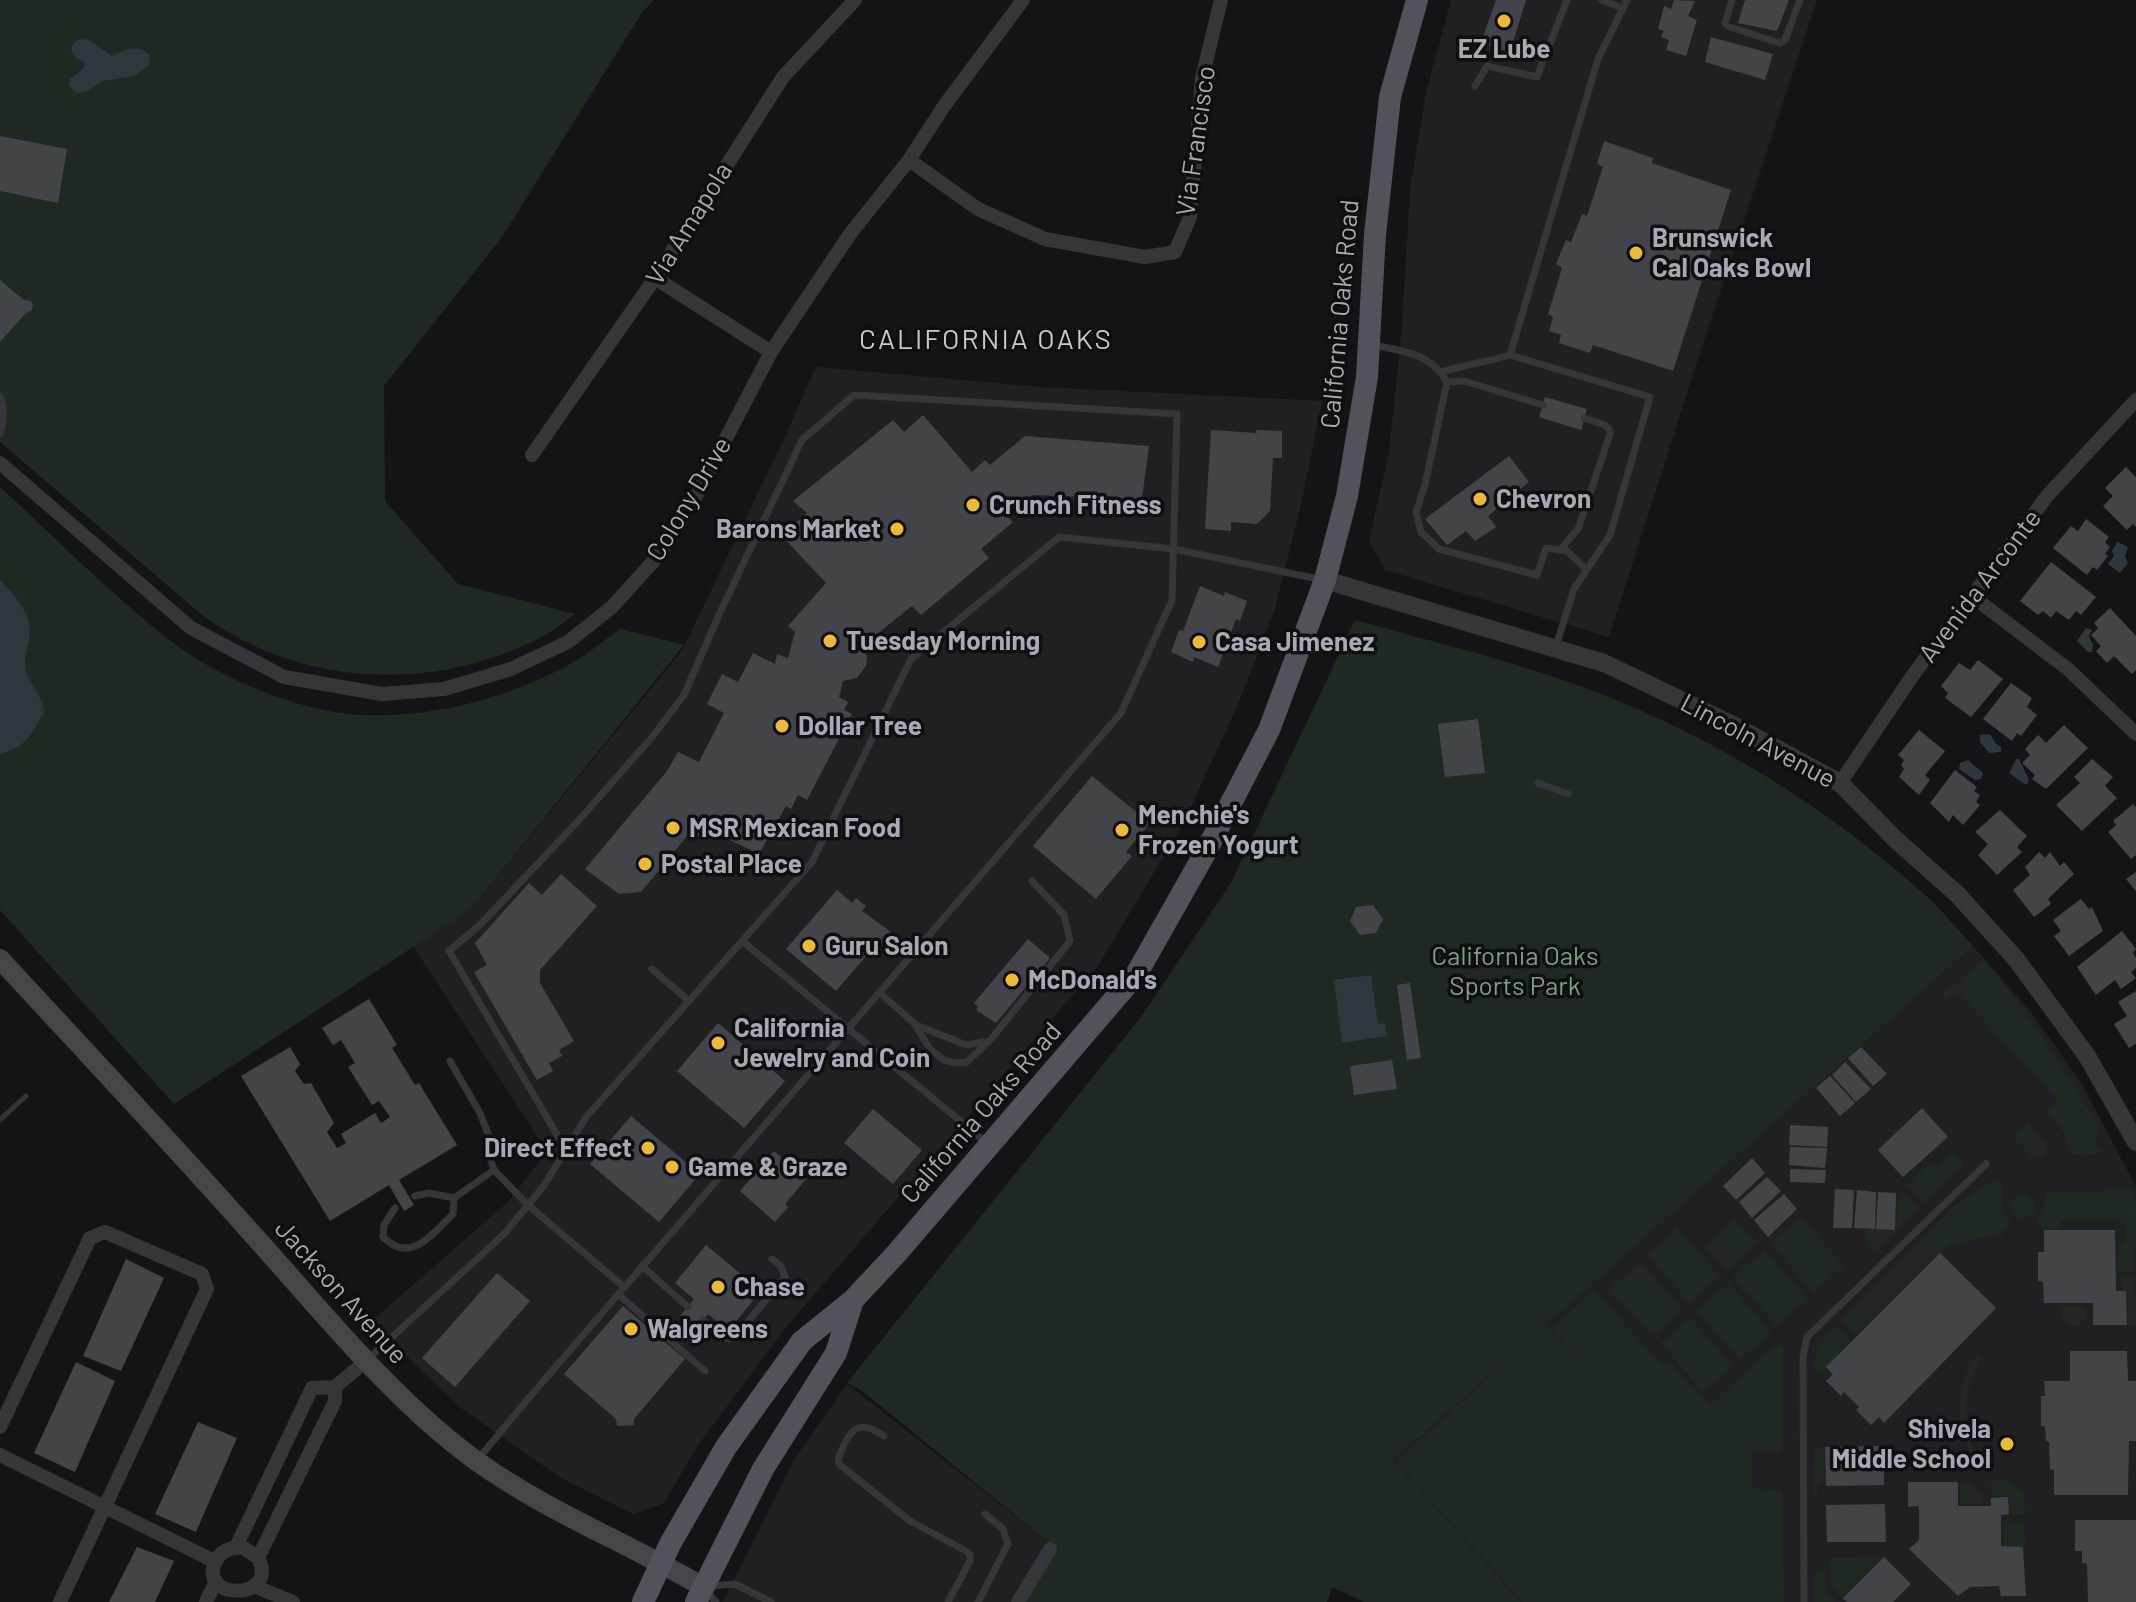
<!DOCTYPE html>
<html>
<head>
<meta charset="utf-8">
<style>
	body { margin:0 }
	canvas { display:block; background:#141416 }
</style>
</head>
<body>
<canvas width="2136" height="1602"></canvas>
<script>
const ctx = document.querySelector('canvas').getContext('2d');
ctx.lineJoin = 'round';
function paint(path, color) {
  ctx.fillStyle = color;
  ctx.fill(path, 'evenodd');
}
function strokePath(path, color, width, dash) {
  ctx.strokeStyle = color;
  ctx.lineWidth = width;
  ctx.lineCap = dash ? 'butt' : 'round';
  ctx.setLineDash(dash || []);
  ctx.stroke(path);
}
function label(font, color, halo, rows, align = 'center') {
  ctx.font = font + ' Barlow,sans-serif';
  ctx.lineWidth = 7;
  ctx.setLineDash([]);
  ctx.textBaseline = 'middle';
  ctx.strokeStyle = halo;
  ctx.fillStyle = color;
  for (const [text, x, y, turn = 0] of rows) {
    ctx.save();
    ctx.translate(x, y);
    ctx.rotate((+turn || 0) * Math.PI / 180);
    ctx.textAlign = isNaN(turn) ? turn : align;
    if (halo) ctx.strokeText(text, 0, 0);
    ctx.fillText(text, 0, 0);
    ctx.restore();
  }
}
const built = new Path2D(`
	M1451,0H1817L1693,374L1609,637L1385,570L1369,541L1389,452L1402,327L1410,190L1426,93Z
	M816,367L1040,387L1322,401L1300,509L1274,612L1238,704L1183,824L1099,964L788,1325L696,1448L664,1503L633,1514L561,1478L461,1408L371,1322L509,1201L547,1151L413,946L471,909L682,651L783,441Z
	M1973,946L2031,1012L2082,1084L2136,1187V1602H1521L1393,1460Z
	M847,1384L1047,1541L1011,1602H723L794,1460Z`);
const green = new Path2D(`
	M0,0H654L643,11L502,237L384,386L385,501L458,584L575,614C564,622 552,632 540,638C431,693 301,687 202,615L0,442Z
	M0,487C58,540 114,598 176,645C222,679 304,713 362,715C430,718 500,700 561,669C582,659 601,642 621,629L684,645L471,909L174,1104L0,910Z
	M1355,620C1419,638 1484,654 1548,675C1686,720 1814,796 1923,893C1941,909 1957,929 1973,946L1546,1325L1599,1383L1551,1328L1594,1291L1662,1364L1667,1360L1710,1405L1771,1348L1783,1345L1782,1451H1752V1488L1782,1491L1784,1602H1523L1396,1462L1527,1342L1393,1460L1521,1602H1364L1332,1587L1327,1602H1018L1045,1564L1047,1541L862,1391L847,1383L1141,1017L1231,883Z
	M1984,960C2027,1013 2066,1068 2099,1127L2095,1146L2102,1152L2093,1155L2069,1153L2064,1132L2047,1111L2058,1099L1957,992L1946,1000L1943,997V994Z
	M2028,1124L2045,1142V1153L2039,1159L2031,1156L2015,1139L2016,1134Z
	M1953,1153L1964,1164L1923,1203L1906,1186L1931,1162L1937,1168Z
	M1995,1179L2003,1186V1210L2011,1223L2010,1227L2002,1229V1235L1972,1239L1962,1245L1948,1244L1857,1334L1842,1320L1953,1207Z
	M2119,1187L2133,1192L2136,1200L2135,1271H2118L2119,1244L2126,1243L2125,1225L2119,1220H2061L2060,1229H2042V1224L2037,1220L2044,1209L2045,1192H2103Z
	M1904,1192L1918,1208L1877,1251C1867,1247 1865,1240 1867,1230L1896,1228L1899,1195Z
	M2011 1206a12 12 0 1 1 24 0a12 12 0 1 1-24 0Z
	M1800,1218L1844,1265L1814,1292L1770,1244Z
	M1735,1220L1757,1242L1728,1269L1705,1246Z
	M1677,1228L1719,1276L1690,1304L1648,1255Z
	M1765,1250L1807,1299L1776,1325L1733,1277Z
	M1640,1262L1683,1310L1653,1336L1609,1290Z
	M2121,1275H2135L2136,1325L2128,1326L2127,1290L2121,1289Z
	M1729,1284L1771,1332L1740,1359L1696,1311Z
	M2061,1306H2085V1318L2078,1326H2069L2061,1317Z
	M1690,1317L1733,1366L1703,1393L1661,1343Z
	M1837,1327L1850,1341L1821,1374L1814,1369C1816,1352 1821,1336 1837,1327Z
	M1978,1354L1982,1358C1960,1394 1960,1433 1984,1467L1981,1470C1956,1438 1951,1386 1978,1354Z
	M1815,1447H1824L1825,1481L1820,1482L1817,1493L1814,1494Z
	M1960,1481H1966L1982,1497V1504H1960Z
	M1991,1481H2009L2024,1495L2025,1514H2011L2009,1496H1992Z
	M2009,1516L2010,1523H2023L2026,1547H2004L2003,1523Z
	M1883,1556L1841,1598L1831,1583L1829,1558Z
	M1825,1571L1827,1594L1834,1602H1815V1572Z`);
const water = new Path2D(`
	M82,39L91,41L112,56C126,49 137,43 150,55L149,65L134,76L103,81L87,91L76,93L69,85L70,79L82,70L85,63L74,56L71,49L75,41Z
	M2117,542L2128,547L2125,556L2128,563L2120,573L2108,564L2114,556L2112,551Z
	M0,580C17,598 33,613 29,640C27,651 23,661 26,672C31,688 42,693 44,712C31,736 27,746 0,754Z
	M2086,628L2092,630L2089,636L2093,645L2092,652H2088L2077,641Z
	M1990,734L1995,743L2001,747V752L1989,753L1980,742V735Z
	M2016,759H2019L2029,780L2026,785L2009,773Z
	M1968,760L1983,773L1981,779L1975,780L1959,769L1960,763Z
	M1371,975L1378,1024L1385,1023L1387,1036L1342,1043L1334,980Z`);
const stream = new Path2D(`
	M0,1120L26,1096`);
const building = new Path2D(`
	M1496,0H1526L1510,52L1481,43Z
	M1674,0L1695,1L1688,16L1697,20L1686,56L1666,50L1669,40L1661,37L1664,31L1658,29L1664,6L1671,9Z
	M1745,0H1789L1777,31L1738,23Z
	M1711,37L1773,54L1765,80L1705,62Z
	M0,136L67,149L58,203L0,191Z
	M1604,141L1653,158L1652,163L1731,190L1673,371L1593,345L1590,353L1559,343L1561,335L1549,331L1553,317L1548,314L1562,268L1556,264L1566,240L1571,242L1582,214L1587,216L1603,167L1597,164Z
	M0,280L24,300L31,301L33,306L32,310L25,314L0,342Z
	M1545,397L1587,409L1581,430L1539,417Z
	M923,415L972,472L985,460L990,465L1025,436L1149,446L1142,499L1033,495L1008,517L1013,522L981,549L989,558L921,615L912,606L862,646L867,657L866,666L857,678L843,681L839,697L848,702L844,710L852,714L807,800L798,795L791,809L786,806L759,854L711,831L702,837L688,835L641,892L619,894L585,869L667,771L678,752L699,762L724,713L707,704L722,674L738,682L753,653L775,664L777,654L788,658L795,632L788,626L826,583L781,535L807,513L793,501L893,420L904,432Z
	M1211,430L1257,433L1256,430L1282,431V458H1273L1270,511L1257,524L1231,522V531L1205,529Z
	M1509,456L1529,482L1488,516L1496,527L1475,541L1466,531L1447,545L1425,519Z
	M2126,467L2136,477V527L2133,524L2127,530L2103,506L2113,496L2105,488Z
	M2086,519L2109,537L2105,542L2110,547L2105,554L2108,556L2097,570L2093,567L2087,575L2053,548L2071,526L2078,531Z
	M2051,562L2096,597L2081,615L2076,611L2069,620L2056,611L2051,618L2043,611L2038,615L2020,601Z
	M1200,586L1224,596L1225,592L1247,601L1240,621L1236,619L1218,667L1194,657L1193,662L1171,652L1179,630L1183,631Z
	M2110,608L2136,636V670L2132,674L2114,656L2107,663L2096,651L2101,646L2091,635L2098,628L2094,623Z
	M1978,660L2003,679L1971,717L1945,698L1948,693L1941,686L1959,663L1970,670Z
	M2011,683L2032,698L2027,707L2037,715L2021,736L2017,733L2012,741L1983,719Z
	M1478,719L1485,773L1445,777L1438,724Z
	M2064,725L2088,748L2046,789L2032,779L2035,775L2022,763L2030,755L2025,749L2038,735L2046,743Z
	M1919,730L1945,751L1925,775L1930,780L1919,795L1899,777L1904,769L1901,765L1904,760L1898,755Z
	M2092,759L2113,777L2105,786L2117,798L2082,831L2056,805L2080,783L2074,777Z
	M1955,770L1977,787L1974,791L1980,795L1976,802L1980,805L1963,825L1953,815L1949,822L1930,803Z
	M1092,776L1150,823L1126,852L1132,856L1096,899L1033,846Z
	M2133,804L2136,807V855L2131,859L2108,832L2116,825L2113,821Z
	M2000,810L2027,836L2017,847L2022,852L1997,875L1978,855L1988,844L1975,832Z
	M2039,852L2045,858L2050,852L2060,866L2064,862L2074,874L2048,899L2051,904L2034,917L2013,890L2030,875L2025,867Z
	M2136,872V891L2126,879Z
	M561,874L597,906L540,970V983L574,1041L559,1050L562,1056L549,1063L553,1071L537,1080L474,972L487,965L475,943L529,883L542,895Z
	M837,890L852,903L856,898L866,906L862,911L891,932L877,949L873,948L836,991L786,949Z
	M2081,899L2089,909L2092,907L2103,931L2069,956L2054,936L2061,931L2053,920Z
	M1373,905L1383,919L1376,933L1360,935L1350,921L1356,907Z
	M2122,931L2136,949L2133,953L2136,958V968L2131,972L2136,978L2121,989L2115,980L2096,995L2077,967Z
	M1028,939L1050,958L996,1023L976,1010L978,1007L974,1003Z
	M1410,983L1421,1058L1407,1060L1397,985Z
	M2136,991V1044L2129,1048L2114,1024L2127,1016L2118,1002Z
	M369,999L397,1045L392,1048L415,1085L419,1083L457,1145L399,1180L414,1205L404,1211L389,1185L330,1221L241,1076L290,1047L300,1064L295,1071L304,1084L311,1083L334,1123L327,1132L337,1148L346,1143L341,1134L375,1113L381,1123L390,1117L379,1101L372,1105L348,1067L355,1063L341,1040L333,1045L322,1028Z
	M718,1023L785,1081L744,1128L677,1071Z
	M1861,1047L1887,1074L1873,1086L1848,1058Z
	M1392,1060L1397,1089L1354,1095L1350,1066Z
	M1845,1062L1871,1089L1856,1102L1832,1075Z
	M1830,1076L1855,1103L1840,1116L1816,1088Z
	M1922,1108L1948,1137L1903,1177L1878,1150Z
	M873,1109L922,1150L893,1184L844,1143Z
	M631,1116L700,1174L659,1222L590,1164Z
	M1790,1125L1828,1127L1827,1147L1789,1145Z
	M1790,1147L1827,1148L1825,1168L1789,1165Z
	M774,1151L806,1179L785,1204L788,1207L775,1222L740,1191Z
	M1752,1158L1765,1173L1736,1200L1723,1186Z
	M1790,1169L1826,1170L1825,1183L1790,1182Z
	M1767,1177L1781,1191L1752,1218L1739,1202Z
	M1835,1189L1854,1190L1852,1228H1833Z
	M1857,1190L1876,1192L1875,1229L1854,1228Z
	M1878,1192L1896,1193L1895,1230L1876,1229Z
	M1784,1194L1797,1209L1768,1237L1754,1220Z
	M2044,1230H2115L2116,1291H2126L2127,1325H2093V1303H2044L2043,1282L2038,1281V1252H2044Z
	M706,1245L761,1291L728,1331L708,1314L696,1328L681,1315L694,1299L675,1283Z
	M1940,1253L1996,1308L1884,1423L1879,1417L1871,1425L1856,1410L1859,1407L1844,1392L1841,1396L1826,1381L1833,1374L1826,1367Z
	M126,1259L164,1278L121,1371L83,1356Z
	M497,1273L530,1301L455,1387L422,1358Z
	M623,1306L685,1359L634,1419V1425L617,1426L616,1419L564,1374Z
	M2070,1351H2127L2128,1381H2136V1441H2129L2128,1495H2054V1470L2050,1469L2049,1442L2046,1441L2045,1426H2041V1396H2045L2044,1381H2070Z
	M76,1362L115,1381L75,1472L34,1453Z
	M198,1422L237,1438L196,1532L155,1514Z
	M1884,1446V1485L1826,1486L1825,1447Z
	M1908,1482H1958V1506H1991V1498L2008,1497L2009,1514L2001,1515V1546L2023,1547L2026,1596H2001L1999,1586L1970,1587L1958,1596L1909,1549L1919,1540V1506L1908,1507Z
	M1885,1504L1886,1542H1827L1826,1505Z
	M2075,1520H2136V1602H2088L2087,1564L2082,1563V1551H2075Z
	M137,1547L174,1561L155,1602H109Z
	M1884,1557L1911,1584L1893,1602H1847L1843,1598Z`);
const service = new Path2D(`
	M1602,0L1622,8
	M1732,0L1725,23L1727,26L1779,43L1785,40L1800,0
	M1475,86L1487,66L1537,77L1567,0
	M1371,345C1401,350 1431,353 1447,382L1425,485L1416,512L1421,532L1439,549L1537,575L1546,548L1567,551L1586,569
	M1510,355L1598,59L1627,0
	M1441,372C1464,365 1487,362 1510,355L1650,397L1610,535L1574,589L1556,646
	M1447,382L1464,381L1543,405
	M0,396C5,410 4,420 0,434
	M1567,551L1563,546L1578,529L1610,434L1609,429L1605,425L1584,418
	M1538,783L1568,794
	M742,941L987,1143
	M652,969L689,1001
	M880,993L914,1023L930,1049L944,1060L956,1063L967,1062L992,1038L1070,941L1064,915L1032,881
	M916,1025L966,1045L983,1042
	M450,1061L480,1113L489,1136V1155L494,1170L528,1205L624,1287
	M415,1196L429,1193L454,1198L494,1170
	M395,1208L384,1225L383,1237C411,1265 432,1234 453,1214L454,1198
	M642,1266L688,1307
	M618,1294L705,1371
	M703,1320L723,1337L730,1339L736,1336L785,1277L781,1266L772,1259
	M367,1360L503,1235L543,1187L587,1116L812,862L911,659L1059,537L1173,549L1323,580
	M884,1436C856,1416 849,1432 838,1459L840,1465L910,1521L966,1551L970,1555V1561L948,1602
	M479,1458L527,1400L1121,713L1172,600L1177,414L854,395L802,440L718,617L684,695L653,736L579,820L480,925L449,951L566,1150
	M710,1586L735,1584L771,1602
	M707,1592L716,1602
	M978,1602L1008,1544L1003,1529L985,1514
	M1804,1602L1803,1357L1807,1337L1986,1164`);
const minor = new Path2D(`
	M909,160L978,209L1045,239L1145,257L1175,252L1190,217L1202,78L1221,0
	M655,278L771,352
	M532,455L655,278L783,77L855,0
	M0,463L191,628L284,677L382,694L444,689L511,669L568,642L612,607L659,555L697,494L771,352L850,234L909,160L944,106L1023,0
	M1972,596L2069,670L2136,734
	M1840,783L1913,675L2048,495L2136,400
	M0,1427L90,1238L105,1232L202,1274L207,1289L60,1602
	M0,1455L216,1562
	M236,1547L312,1388L335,1387L366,1361
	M258,1558L244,1548C234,1547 223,1549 217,1559C193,1601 281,1602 258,1558L335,1401V1387
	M256,1587L293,1602
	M206,1602L216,1581
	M1018,1602L1050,1549`);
const tertiary = new Path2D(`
	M1325,580L1604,663L1729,723L1840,783L1895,839L1957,894L2016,959L2087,1056L2136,1142`);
const secondary = new Path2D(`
	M0,959C82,1048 165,1136 246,1227C319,1307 387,1395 475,1460C546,1511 628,1543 703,1587`);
const primary = new Path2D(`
	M643,1602L670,1544L726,1447L802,1341L853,1300L896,1254L1137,973L1205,853L1269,730L1325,580L1347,496L1367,377L1375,234L1390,97L1417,0
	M696,1602L763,1469L836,1353L853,1300`);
const markers = [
	[1504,21,8,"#ebbb37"],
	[1636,253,8,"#ebbb37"],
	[1480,499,8,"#ebbb37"],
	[973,505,8,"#ebbb37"],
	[897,529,8,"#ebbb37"],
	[830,641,8,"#ebbb37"],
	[1199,642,8,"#ebbb37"],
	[782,726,8,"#ebbb37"],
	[673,828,8,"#ebbb37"],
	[1122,830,8,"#ebbb37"],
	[645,864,8,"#ebbb37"],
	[809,946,8,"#ebbb37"],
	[1012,980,8,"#ebbb37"],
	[718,1043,8,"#ebbb37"],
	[648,1148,8,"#ebbb37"],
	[672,1167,8,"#ebbb37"],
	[718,1287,8,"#ebbb37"],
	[631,1329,8,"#ebbb37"],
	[2007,1444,8,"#ebbb37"]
];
const poiNames = [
	["EZ Lube",1504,49,"center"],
	["Brunswick",1652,238],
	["Cal Oaks Bowl",1652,268],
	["Chevron",1496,499],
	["Crunch Fitness",989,505],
	["Barons Market",881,529,"right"],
	["Tuesday Morning",846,641],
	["Casa Jimenez",1215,642],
	["Dollar Tree",798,726],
	["Menchie's",1138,815],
	["Frozen Yogurt",1138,845],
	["MSR Mexican Food",689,828],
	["Postal Place",661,864],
	["Guru Salon",825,946],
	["McDonald's",1028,980],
	["California",734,1028],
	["Jewelry and Coin",734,1058],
	["Direct Effect",632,1148,"right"],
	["Game & Graze",688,1167],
	["Chase",734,1287],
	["Walgreens",647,1329],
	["Shivela",1991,1429,"right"],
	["Middle School",1991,1459,"right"]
];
const streetNames = [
	["Via Francisco",1196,141,-82],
	["Via Amapola",689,224,-58],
	["California Oaks Road",1340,314,-85],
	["Colony Drive",689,499,-59],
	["Avenida Arconte",1980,586,-53],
	["Lincoln Avenue",1758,741,28],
	["California Oaks Road",981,1113,-49],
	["Jackson Avenue",341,1292,48]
];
const parkNames = [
	["California Oaks",1515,956],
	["Sports Park",1515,986]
];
const neighbourhoodNames = [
	["CALIFORNIA OAKS",986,340]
];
paint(built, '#202023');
paint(green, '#202822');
paint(water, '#2e363e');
strokePath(stream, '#2e363e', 5);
paint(building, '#434449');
strokePath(service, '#35363b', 7);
strokePath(minor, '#35363b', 14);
strokePath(tertiary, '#35363b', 18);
strokePath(secondary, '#43454b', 20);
strokePath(primary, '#51535a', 22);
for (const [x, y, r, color] of markers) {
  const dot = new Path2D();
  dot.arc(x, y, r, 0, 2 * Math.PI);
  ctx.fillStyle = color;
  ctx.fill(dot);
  strokePath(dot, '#0f0f11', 3);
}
label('bold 26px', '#a6aab6', '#0f0f11', poiNames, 'left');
label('26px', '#a6aab6', '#0f0f11', streetNames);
label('26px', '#7ea082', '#0f0f11', parkNames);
ctx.letterSpacing = '2px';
label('28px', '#c7c9d2', '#0f0f11', neighbourhoodNames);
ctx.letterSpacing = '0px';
</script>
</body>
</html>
